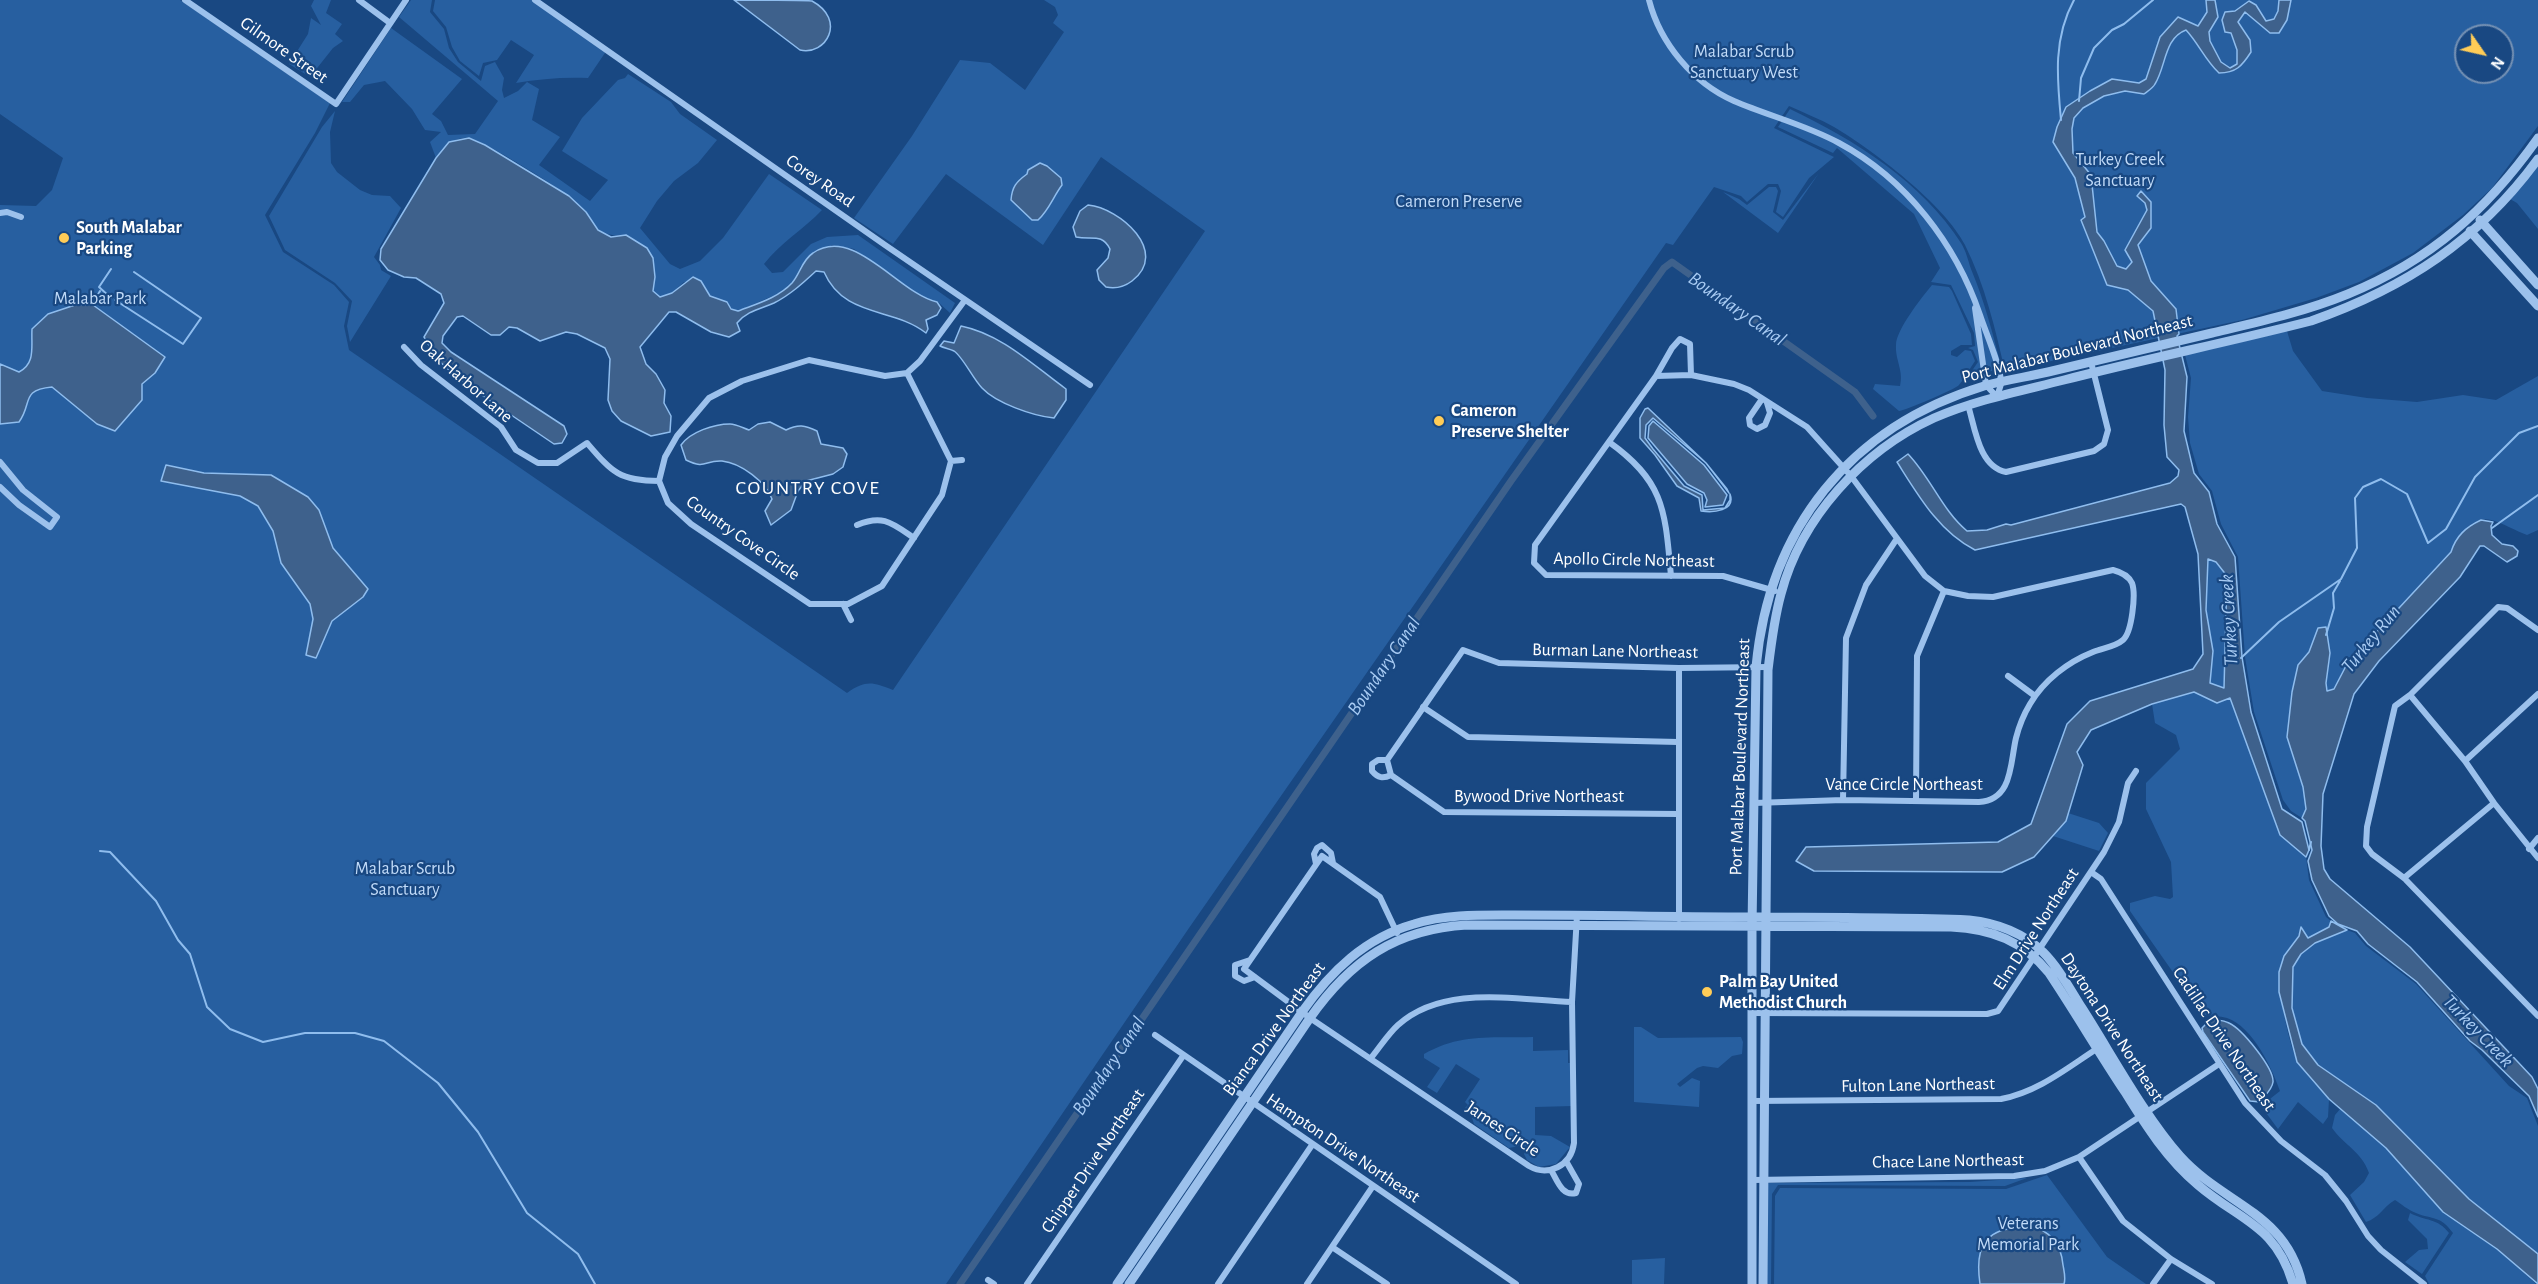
<!DOCTYPE html>
<html>
<head>
<meta charset="utf-8">
<style>
	body { margin:0 }
	#map { position:relative; width:2538px; height:1284px; overflow:hidden; background:#194882; font-family:"Alegreya Sans",sans-serif }
	canvas { display:block }
	.north { position:absolute; left:2454px; top:24px; width:60px; height:60px; box-sizing:border-box; background:#194882; border:2px solid #7591b4; border-radius:50%; rotate:124deg; font-size:16px; font-weight:700; line-height:24px; text-align:center; color:#fff }
	.north::after { content:''; display:block; margin:auto; width:21px; height:27px; background:#ffcc57; clip-path:polygon(50% 0,100% 100%,50% 72%,0 100%) }
</style>
</head>
<body>
<div id="map">
<canvas width="2538" height="1284"></canvas>
<div class="north">N</div>
</div>
<script>
const ctx = document.querySelector('canvas').getContext('2d');
ctx.lineJoin = 'round';
function paint(path, color) {
  ctx.fillStyle = color;
  ctx.fill(path, 'evenodd');
}
function strokePath(path, color, width, dash) {
  ctx.strokeStyle = color;
  ctx.lineWidth = width;
  ctx.lineCap = dash ? 'butt' : 'round';
  ctx.setLineDash(dash || []);
  ctx.stroke(path);
}
function label(font, color, halo, rows, align = 'center') {
  ctx.font = font + ' "Alegreya Sans",sans-serif';
  ctx.lineWidth = 4.5;
  ctx.setLineDash([]);
  ctx.textBaseline = 'middle';
  ctx.strokeStyle = halo;
  ctx.fillStyle = color;
  for (const [text, x, y, turn = 0] of rows) {
    ctx.save();
    ctx.translate(x, y);
    ctx.rotate((+turn || 0) * Math.PI / 180);
    ctx.textAlign = isNaN(turn) ? turn : align;
    if (halo) ctx.strokeText(text, 0, 0);
    ctx.fillText(text, 0, 0);
    ctx.restore();
  }
}
const green = new Path2D(`
	M0,0H180L330,103L315,133L265,215L283,252L334,285L349,302L344,326L349,350L847,693C866,680 872,682 893,690L1205,231L1101,157L1043,245L946,174L893,244L854,218L912,136L960,60L990,63L1025,90L1064,32L1053,23L1058,15L1055,7L1044,0H2538V126L2492,188L2463,215L2413,253L2359,282L2316,298L2242,320L2005,371C1995,328 1985,285 1965,245C1945,205 1873,150 1834,127C1820,119 1804,113 1789,106L1774,128L1834,157L1809,178L1783,217L1776,212L1781,191L1778,184H1768L1747,202L1741,196L1714,187L1673,245L1666,243L1189,928L946,1284H0V205L36,206L52,190L63,158L0,114ZM2466,36H2502V72H2466Z
	M314,0H331L326,13L342,24L335,34L343,41L333,48L310,77L289,64L308,34L311,18L321,25L311,6Z
	M411,0H432L430,12L444,29L449,48L458,62L481,81L485,66L495,62L504,78L502,90L504,98L518,91L527,82L539,89L532,120L560,137L539,165L590,201L608,180L562,151L582,118L618,80L625,78L628,74L671,102L680,114L717,140L698,163L674,181L657,201L640,228L670,264L680,269L700,261L723,238L769,174L822,210C804,229 780,243 764,264L772,273L783,272L811,244L827,237L858,235L955,303L950,313L938,302L923,299L854,249L832,245L801,266L793,282L782,292L738,311L731,309L727,302L710,296L701,281L684,282L672,293L660,297L652,291L655,277L626,235C592,239 593,216 570,197C556,186 484,141 470,138C454,136 445,147 436,158L430,142L441,132L425,130L412,109L385,81L364,85L350,102H342L391,28L462,79L432,114L441,121L448,135L475,134L498,101L399,17Z
	M435,0H533L607,50L588,78C563,77 539,79 516,83L534,55L511,40L497,60L483,63L479,76L460,61L452,47L446,27L433,11Z
	M1790,109C1855,140 1922,182 1961,243C1966,251 1968,260 1971,269C1985,302 1993,335 2002,369L1969,375L1978,362L1973,350L1968,348L1975,346L1974,333L1951,285L1931,282L1940,268L1914,214L1837,148L1833,153L1778,127Z
	M335,111L330,132L331,163L337,172L360,190L372,195L390,196L401,208L374,257L380,265L381,270L391,276L350,342L347,326L352,301L335,283L285,250L269,216L322,127Z
	M2538,165V229L2517,203L2510,199Z
	M1819,173L1778,233L1723,192L1739,199L1747,205L1769,187H1776L1778,191L1773,212L1783,220Z
	M1932,285L1949,287L1952,291L1971,334L1972,345H1961L1951,351V355L1957,357L1965,350L1971,351L1975,361C1970,368 1965,378 1959,385C1956,389 1904,411 1899,411L1873,389L1875,384L1900,386C1904,371 1895,360 1896,345C1896,330 1922,297 1932,285Z
	M2287,331L2293,351L2322,391L2367,398L2417,402L2463,395L2496,400L2538,376V530L2527,535C2516,531 2503,523 2491,520C2473,515 2456,537 2451,552L2347,664L2335,689L2327,691L2326,683L2330,653L2318,628L2309,652L2298,665L2287,737L2303,787L2306,809L2302,818L2291,811L2283,800L2254,712L2245,657L2238,557L2221,524L2212,491L2199,474L2190,443L2188,417L2191,378L2185,355Z
	M2208,558L2216,562L2227,576L2225,688L2210,683L2213,651L2206,610Z
	M2194,692L2217,703L2230,698L2280,835L2306,857L2309,880L2326,917L2331,921L2329,927L2308,938L2301,928C2297,943 2284,953 2280,969C2276,983 2290,1051 2299,1064C2307,1076 2319,1088 2329,1099L2328,1117L2323,1124L2298,1102L2278,1129L2261,1106L2280,1091C2272,1068 2253,1027 2227,1018C2220,1016 2211,1016 2203,1015L2130,911V903L2155,896L2170,899L2173,897L2171,862L2146,809V783L2180,749L2176,735L2155,723L2152,704Z
	M2068,813L2099,823L2108,833L2099,851L2053,836L2066,821Z
	M2347,930L2355,933L2366,946L2416,984L2509,1086L2527,1098L2538,1126V1254L2469,1199L2376,1105L2318,1065L2302,1044L2292,1008L2293,967L2301,954L2315,943Z
	M1634,1027H1641L1658,1038L1741,1037L1743,1042L1742,1054L1732,1056L1718,1068L1703,1066L1697,1068L1677,1084L1680,1087L1692,1078L1700,1081L1699,1107L1634,1102Z
	M1533,1037V1051L1568,1050V1063H1573V1106L1535,1107V1135L1551,1136L1570,1147L1556,1164L1539,1167L1527,1160L1524,1154L1526,1150L1519,1146L1509,1148L1474,1124L1472,1118L1475,1115L1465,1108L1468,1105L1465,1102L1480,1079L1456,1064L1437,1093L1427,1087L1440,1068L1424,1058V1054C1460,1033 1493,1038 1533,1037Z
	M2341,1108L2386,1148L2443,1212L2496,1248L2536,1284H2429L2425,1276L2453,1233C2440,1215 2433,1220 2416,1213C2408,1210 2401,1204 2395,1200C2383,1207 2379,1218 2366,1222L2350,1195L2364,1182L2369,1173C2362,1152 2344,1145 2332,1128L2335,1115Z
	M2047,1175L2107,1257L2146,1284H1774L1775,1196L1780,1188L2006,1189Z
	M2027,1178L2005,1186L1778,1185L1772,1194L1771,1284H1767L1768,1183L1970,1182Z
	M2410,1213C2425,1221 2438,1218 2449,1233L2422,1274L2405,1262L2419,1250L2428,1249L2427,1239L2408,1220Z
	M1665,1258L1664,1284H1632V1260Z`);
const water = new Path2D(`
	M734,0C748,0 803,0 812,1C847,20 826,56 800,50Z
	M2206,0H2215L2218,17L2209,32L2210,41L2221,62L2230,68L2237,64V50L2231,33L2225,32L2222,20L2225,12L2235,11L2249,1L2256,5L2266,21L2274,19L2278,11L2279,0H2291L2287,20L2279,33H2270L2245,12L2238,22L2250,40L2251,52C2242,66 2236,73 2219,73C2205,60 2199,44 2186,30C2164,38 2166,67 2155,84C2153,88 2148,91 2144,94L2125,91L2104,96L2083,108L2074,118L2072,129L2073,153L2091,175L2097,232L2104,241L2117,266L2126,269L2132,262L2125,250L2147,210L2145,203L2137,196L2141,191L2151,202V228L2138,245L2151,281L2176,309L2179,334L2177,336L2187,377L2184,431L2194,473L2209,492L2217,524L2235,557L2242,657L2251,712L2282,809L2302,822L2309,850L2306,857L2280,835L2230,698L2217,703L2194,692L2152,704L2091,730L2077,752L2083,765L2066,821L2034,857L2002,872L1814,871L1796,861L1806,847L1998,842L2031,824L2067,724L2090,701L2193,669L2203,654L2198,554L2185,507L2181,504L1975,550C1939,532 1918,495 1897,462L1908,454C1931,478 1942,510 1967,531L1987,530L2006,524L2011,525L2170,483L2178,476L2179,470L2167,457L2164,425L2165,370L2153,311L2128,290L2107,285L2081,220L2085,217L2075,178L2053,142L2057,127L2066,107L2090,91L2112,79L2139,83L2146,79L2160,37L2178,17L2198,26L2207,12ZM2208,559L2216,562L2227,576L2224,688L2210,683L2213,651L2206,610Z
	M469,138L485,145L569,196L586,212L598,230L611,237L626,235L647,248L653,258L655,277L653,291L660,297L672,293L693,277L701,281L710,296L727,302L731,309L738,311C756,304 778,298 792,283C800,274 802,260 813,253C854,225 898,293 937,302L941,308L937,315L926,320L928,329L926,333C893,307 844,318 824,272L816,271C803,283 790,295 774,303C760,309 747,311 737,323L740,331L729,337L711,332L676,312H669L640,347L646,364L656,374L665,390L664,403L671,416L670,432L651,436L621,421L612,411L608,400L610,359L605,348L577,334L566,332L540,341L517,328L509,327L500,335H491L463,316L457,317L443,336L442,343L451,352L564,426L567,434L562,443L554,444L461,381L438,360L424,337L444,303L441,294L416,278L404,277L388,270L380,260L381,249L436,158L449,142Z
	M1040,163L1047,166L1061,178L1062,185C1053,197 1049,210 1038,220H1032L1011,200C1012,187 1016,182 1027,174L1028,170Z
	M1088,205C1120,208 1170,252 1132,281C1124,287 1115,289 1106,287L1099,280L1097,270L1108,258L1110,249C1102,233 1092,240 1076,237L1073,227L1080,211Z
	M75,305H93L165,357L155,373L142,384V400L115,431L97,424L52,387C20,390 33,403 19,422L0,424V364L19,372C36,363 31,347 32,329L48,314Z
	M961,326C1001,334 1033,365 1066,389V400L1054,418C1033,416 996,403 982,388C973,379 963,357 954,351C950,349 944,348 940,346L944,341L954,343Z
	M1648,408L1706,463L1727,489L1729,493L1706,463L1653,418L1646,425L1645,438L1653,449L1684,486L1702,495L1703,510L1725,508L1730,500V494C1736,511 1713,513 1701,511L1699,498L1677,486L1655,455L1640,438V418L1645,409Z
	M1653,421L1704,465L1727,495L1723,505L1705,507L1707,500L1704,493L1687,484L1648,438L1649,426Z
	M770,422L786,430C798,424 805,425 817,431L821,444L843,448L847,454L843,467L833,474L806,481L798,491L791,510L771,525L765,511L772,499C766,482 741,463 722,461C704,460 706,470 686,460L681,445C690,432 714,424 730,424C736,424 743,428 749,430L758,424Z
	M166,465L204,473L271,475L308,497L319,510L333,548L368,589L363,597L332,621L316,658L306,655L313,619L310,604L281,563L273,531L258,506L240,496L161,481Z
	M2481,520L2493,522L2491,526L2492,535L2502,544L2513,546L2518,551L2517,556L2507,562L2484,546H2480L2460,577L2379,661L2354,694L2323,794L2321,846L2324,869L2330,879L2410,947L2532,1077L2538,1089V1117L2529,1096L2482,1050L2470,1041L2417,982L2368,944L2357,931L2338,924L2329,916L2312,880L2308,861L2312,850L2305,821L2302,818L2306,809L2303,787L2287,737L2292,692L2298,665L2309,652L2318,628L2326,627L2330,653L2326,683L2327,691L2334,689L2347,664L2451,552C2456,536 2466,527 2481,520Z
	M2331,921L2347,930L2315,943L2301,954L2293,967L2292,1008L2302,1044L2318,1065L2376,1105L2469,1199L2538,1254V1284L2497,1249L2443,1212L2386,1148L2329,1099L2297,1062L2279,992V972L2284,956L2299,936L2301,927L2308,938L2329,927Z
	M2211,1019C2217,1020 2224,1020 2229,1023C2242,1029 2274,1068 2273,1082C2272,1090 2264,1096 2260,1102L2250,1101L2203,1032L2202,1028Z
	M2028,1224C2049,1231 2061,1242 2063,1265C2064,1271 2066,1278 2064,1284H1980C1977,1263 1977,1240 2000,1231C2010,1227 2015,1231 2028,1224Z`);
const stream = new Path2D(`
	M2079,101L2081,78L2094,48L2112,30L2124,24L2153,0
	M2061,120C2057,78 2053,38 2074,0
	M96,298L100,291
	M111,298L99,287L111,269
	M115,300L183,344L201,318L134,272
	M2492,528L2538,495
	M2326,635L2334,608L2333,593L2340,581
	M2241,658L2279,622L2341,579L2357,548L2355,498L2363,487L2381,479L2407,494L2428,543L2446,529L2475,477L2519,433L2538,426
	M2309,850L2311,842
	M100,851L110,852L156,901L178,940L190,954L207,1007L230,1029L263,1042L305,1033H355L384,1041L438,1083L478,1132L527,1213L578,1254L595,1284`);
const canal = new Path2D(`
	M960,1284L1511,481L1664,268L1672,262L1855,392L1873,416`);
const minor = new Path2D(`
	M185,0L336,104L406,0
	M359,0L390,23
	M535,0L885,245L1090,385
	M1649,0C1660,43 1693,83 1734,101C1769,116 1806,125 1839,143C1906,179 1956,244 1980,315C1985,331 2002,369 2001,384C2000,388 1998,393 1997,397
	M0,213L7,212L21,217
	M1975,308L1986,385L1997,397
	M404,347L421,365L501,427L516,450L538,463H557L587,443C612,472 619,481 659,481
	M907,373L951,461L942,495L882,586L848,604H810L691,524L668,503L659,481L665,457L677,436L709,398L742,381L809,360L885,376L907,373L920,361L965,300
	M1656,376L1672,348L1680,339L1690,344L1691,375
	M1762,399L1749,418L1750,425L1757,429L1765,425L1770,413L1767,403
	M1968,405C1975,428 1979,467 2006,472L2094,451L2104,444L2108,430L2091,362
	M1609,442C1665,482 1665,511 1671,576
	M951,461L962,460
	M0,462L23,490L57,517L50,527L19,505L0,487
	M857,525C883,514 892,523 914,538
	M843,604L851,620
	M2538,630L2507,608L2498,607L2410,695L2395,706L2367,827L2366,846L2372,854L2404,878L2538,1016
	M2008,676L2035,696
	M2410,695L2465,761L2494,803L2538,858
	M1423,707L1468,737L1678,742
	M1387,760L1463,650L1499,663L1679,668L1768,667
	M1387,760L1391,775L1444,812L1678,814
	M1387,760H1378L1372,764V771C1378,778 1383,779 1391,775
	M2465,761L2538,694
	M1843,800L1846,638L1866,585L1896,540
	M1916,801L1917,656L1944,591
	M1754,803L1843,800L1979,802C2013,800 2010,763 2016,738C2019,726 2024,714 2030,704C2044,680 2068,662 2093,652C2103,648 2115,647 2123,640C2132,632 2136,594 2132,583C2128,575 2121,572 2113,570L1993,597L1968,596L1944,591L1925,576L1851,476L1807,427L1749,390L1734,384L1691,375L1656,376L1535,545L1534,563L1546,575L1723,576L1775,591
	M2529,849L2538,838
	M1316,864L1314,854L1317,848L1322,845L1331,853L1333,863
	M2091,872L2101,879L2245,1103L2281,1141L2325,1175L2346,1201L2368,1236L2381,1250L2424,1284
	M2404,878L2494,803
	M1679,919V668
	M1397,933L1380,897L1322,856L1244,969L1310,1018L1529,1166C1548,1177 1571,1166 1574,1143L1572,1002L1577,915
	M1250,960L1235,965V976L1244,981L1255,977
	M1753,1013L1987,1014L1998,1011L2104,852L2119,822L2128,783L2136,771
	M1155,1035L1516,1284
	M1371,1058C1380,1047 1388,1034 1398,1025C1444,984 1515,1000 1572,1002
	M1752,1101L2001,1099C2038,1092 2067,1068 2098,1048
	M2079,1157L2123,1221L2171,1259L2212,1284
	M1551,1170C1557,1180 1562,1197 1576,1193L1579,1184L1566,1161
	M1753,1180L2014,1176L2045,1171L2079,1157L2219,1064
	M1332,1247L1387,1284
	M988,1280L994,1284
	M1027,1284L1183,1056
	M1218,1284L1312,1145
	M1307,1284L1373,1186
	M2153,1284L2171,1259`);
const tertiary = new Path2D(`
	M2480,220L2538,285
	M2470,231L2538,306
	M1117,1284L1302,1012C1331,971 1365,938 1414,924C1446,914 1481,915 1514,915C1555,915 1596,915 1637,916C1748,918 1859,916 1969,920C1998,923 2022,932 2043,952C2059,968 2070,989 2082,1008C2112,1055 2144,1115 2180,1156C2224,1205 2286,1212 2302,1284
	M1129,1284L1310,1018C1350,961 1396,929 1467,925L1951,927C1992,929 2023,941 2049,973C2075,1012 2099,1053 2125,1092C2146,1126 2167,1159 2198,1185C2240,1221 2276,1225 2293,1284
	M1752,1284V927L1756,667C1769,529 1849,427 1984,386C2004,380 2027,377 2048,372C2103,359 2157,346 2212,333C2258,322 2304,312 2348,294C2431,260 2487,210 2538,138
	M1763,1284L1768,670C1771,645 1774,619 1781,594C1801,518 1862,451 1934,418C1975,400 2021,391 2064,380C2146,359 2229,342 2311,321C2405,288 2479,240 2538,159`);
const markers = [
	[64,238,6,"#ffcc57"],
	[1439,421,6,"#ffcc57"],
	[1707,992,6,"#ffcc57"]
];
const streetNames = [
	["Gilmore Street",284,50,35],
	["Corey Road",820,181,35],
	["Port Malabar Boulevard Northeast",2077,349,-14],
	["Oak Harbor Lane",466,381,41],
	["Country Cove Circle",743,538,35],
	["Apollo Circle Northeast",1634,560,1],
	["Burman Lane Northeast",1615,651,1],
	["Port Malabar Boulevard Northeast",1740,757,-88],
	["Vance Circle Northeast",1904,785],
	["Bywood Drive Northeast",1539,797],
	["Elm Drive Northeast",2036,929,-57],
	["Daytona Drive Northeast",2112,1027,57],
	["Bianca Drive Northeast",1274,1029,-54],
	["Cadillac Drive Northeast",2224,1039,56],
	["Fulton Lane Northeast",1918,1085,-1],
	["James Circle",1503,1129,34],
	["Hampton Drive Northeast",1343,1148,34],
	["Chipper Drive Northeast",1093,1161,-56],
	["Chace Lane Northeast",1948,1161,-1]
];
const parkNames = [
	["Malabar Scrub",1744,52],
	["Sanctuary West",1744,73],
	["Turkey Creek",2120,160],
	["Sanctuary",2120,181],
	["Cameron Preserve",1459,202],
	["Malabar Park",100,299],
	["Malabar Scrub",405,869],
	["Sanctuary",405,890],
	["Veterans",2028,1224],
	["Memorial Park",2028,1245]
];
const poiNames = [
	["South Malabar",76,228],
	["Parking",76,249],
	["Cameron",1451,411],
	["Preserve Shelter",1451,432],
	["Palm Bay United",1719,982],
	["Methodist Church",1719,1003]
];
const waterNames = [
	["Boundary Canal",1737,309,35],
	["Turkey Creek",2229,620,-93],
	["Turkey Run",2371,639,-51],
	["Boundary Canal",1384,666,-56],
	["Turkey Creek",2478,1031,46],
	["Boundary Canal",1109,1066,-56]
];
const neighbourhoodNames = [
	["COUNTRY COVE",808,488]
];
paint(green, '#275fa0');
paint(water, '#3e618c');
strokePath(water, '#8fbdee', 1.5);
strokePath(stream, '#8fbdee', 2);
strokePath(canal, '#3e618c', 7);
strokePath(minor, '#9cc1ec', 6);
strokePath(tertiary, '#9cc1ec', 9);
for (const [x, y, r, color] of markers) {
  const dot = new Path2D();
  dot.arc(x, y, r, 0, 2 * Math.PI);
  ctx.fillStyle = color;
  ctx.fill(dot);
  strokePath(dot, '#194882', 2);
}
label('18px', '#fff', '#194882', streetNames);
label('18px', '#c1dbf9', '#194882', parkNames);
label('bold 18px', '#fff', '#194882', poiNames, 'left');
label('italic 20px', '#a8cbf3', '#194882', waterNames);
ctx.letterSpacing = '1.5px';
label('20px', '#fff', '#194882', neighbourhoodNames);
ctx.letterSpacing = '0px';
</script>
</body>
</html>
